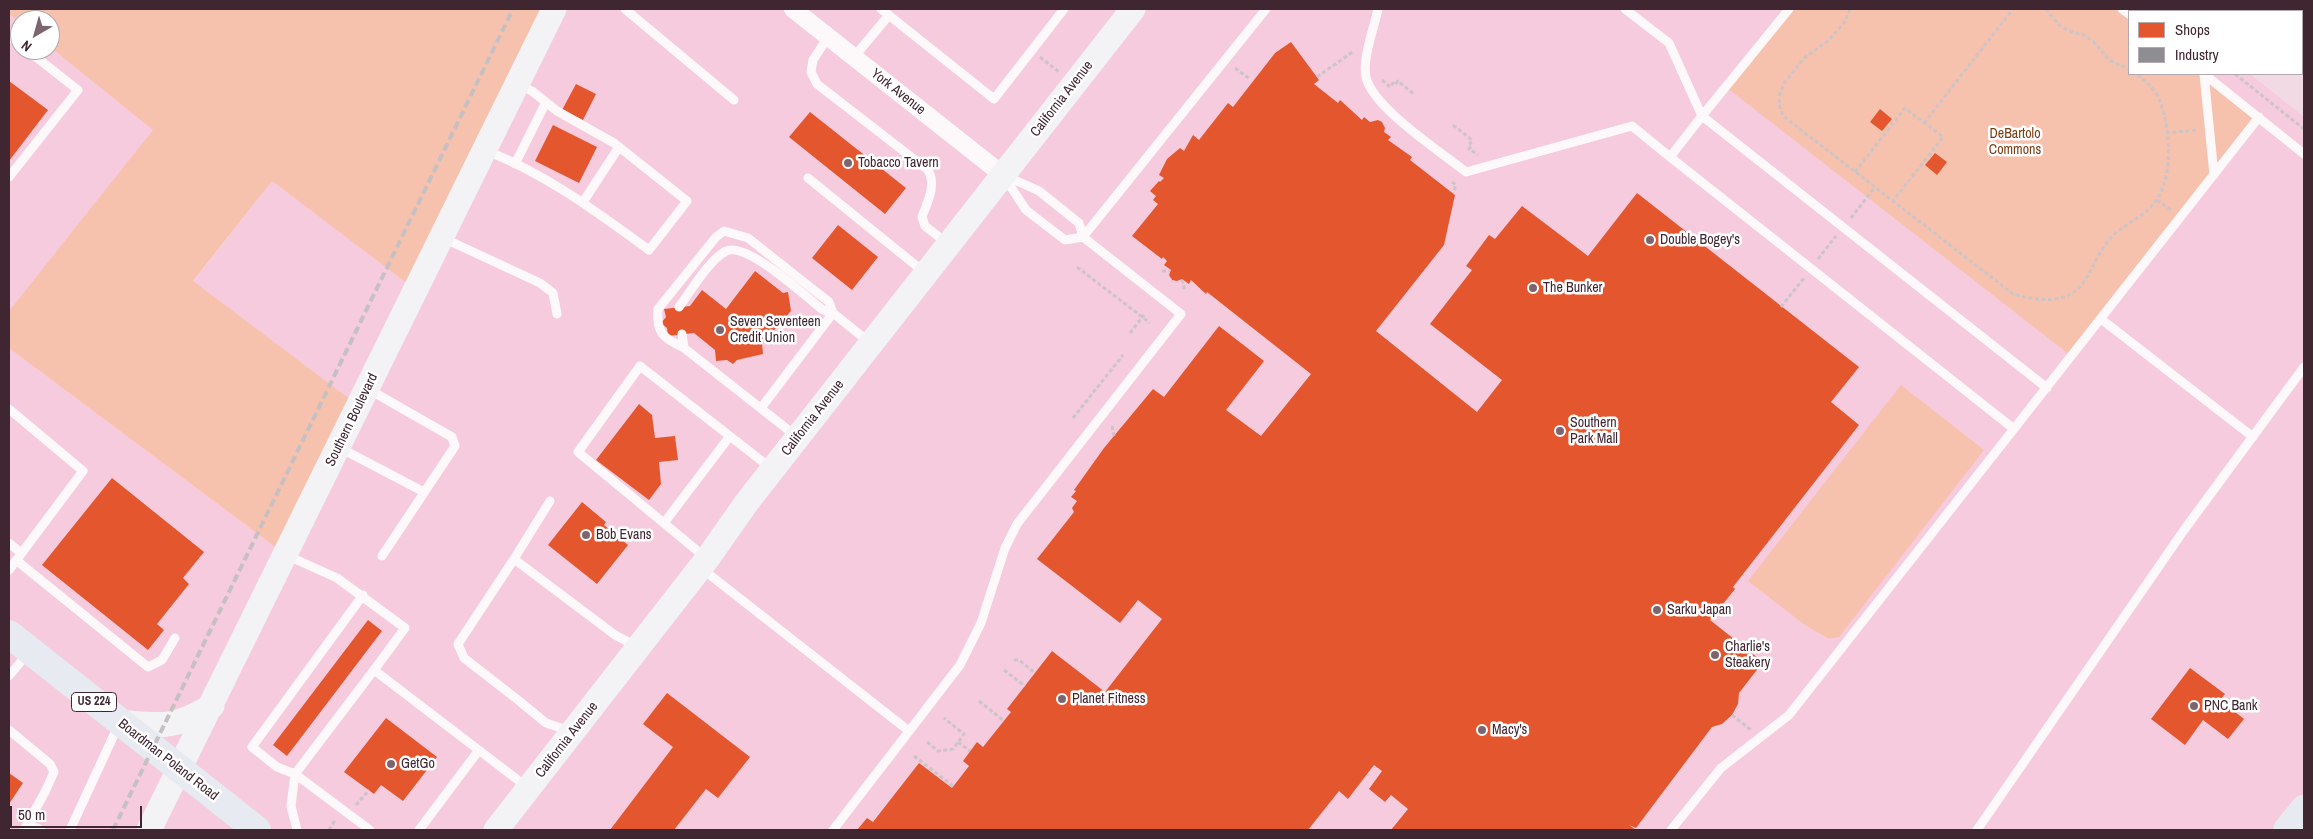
<!DOCTYPE html>
<html>
<head>
<meta charset="utf-8">
<style>
	body { margin:0 }
	#map { position:relative; width:2313px; height:839px; overflow:hidden; background:#f1dae3; font-family:"Archivo Narrow",sans-serif }
	canvas { display:block }
	.frame { position:absolute; inset:0; border:10px solid #3f2631; pointer-events:none }
	.legend { position:absolute; left:2128px; top:10px; width:175px; height:65px; box-sizing:border-box; background:#fff; border:1px solid #b2a8ad; margin:0; padding:6px 9px; list-style:none; font-size:15px; color:#3f2631 }
	.legend li { display:flex; align-items:center; gap:10px; height:25px }
	.legend b { width:25px; border:1px solid #b2a8ad }
	.north { position:absolute; left:10px; top:10px; width:50px; height:50px; box-sizing:border-box; background:#fff; border:1px solid #b2a8ad; border-radius:50%; rotate:218deg; font-size:14px; font-weight:700; line-height:20px; text-align:center; color:#3f2631 }
	.north::after { content:''; display:block; margin:auto; width:18px; height:22px; background:#7d656f; clip-path:polygon(50% 0,100% 100%,50% 72%,0 100%) }
	.scale { position:absolute; left:10px; top:806px; width:132px; height:22px; box-sizing:border-box; border:2px solid #3f2631; border-top:0; padding-left:6px; font-size:15px; line-height:18px; white-space:nowrap; color:#3f2631; -webkit-text-stroke:4px #fff; paint-order:stroke }
</style>
</head>
<body>
<div id="map">
<canvas width="2313" height="839"></canvas>
<div class="frame"></div>
<ul class="legend">
<li><b style="height:14px;background:#e4572e"></b>Shops</li>
<li><b style="height:14px;background:#8d8d92"></b>Industry</li>
</ul>
<div class="north">N</div>
<div class="scale">50 m</div>
</div>
<script>
const ctx = document.querySelector('canvas').getContext('2d');
ctx.lineJoin = 'round';
function paint(path, color) {
  ctx.fillStyle = color;
  ctx.fill(path, 'evenodd');
}
function strokePath(path, color, width, dash) {
  ctx.strokeStyle = color;
  ctx.lineWidth = width;
  ctx.lineCap = dash ? 'butt' : 'round';
  ctx.setLineDash(dash || []);
  ctx.stroke(path);
}
function label(font, color, halo, rows, align = 'center') {
  ctx.font = font + ' "Archivo Narrow",sans-serif';
  ctx.lineWidth = 5;
  ctx.setLineDash([]);
  ctx.textBaseline = 'middle';
  ctx.strokeStyle = halo;
  ctx.fillStyle = color;
  for (const [text, x, y, turn = 0] of rows) {
    ctx.save();
    ctx.translate(x, y);
    ctx.rotate((+turn || 0) * Math.PI / 180);
    ctx.textAlign = isNaN(turn) ? turn : align;
    if (halo) ctx.strokeText(text, 0, 0);
    ctx.fillText(text, 0, 0);
    ctx.restore();
  }
}
const built = new Path2D(`
	M554,9H2168L2171,11H2129V74H2250L2304,117V830H9V348L286,555L359,406L193,282L272,181L416,289Z
	M9,14L20,23V50H50V47L154,130L9,311Z`);
const green = new Path2D(`
	M9,9H554L416,290L272,181L193,281L359,406L286,555L9,348V311L153,130L50,47V20H20V23L9,14Z
	M1789,9H2122L2129,14V74H2204L2259,117L2071,356L1726,87Z
	M1901,385L1984,450L1839,637L1829,639L1805,625L1748,581Z`);
const shops = new Path2D(`
	M1291,42L1319,80L1314,84L1338,103L1340,100L1362,120L1364,117L1370,122L1378,120L1382,122L1385,128L1384,132L1391,137L1388,140L1412,157L1410,160L1455,195L1444,245L1376,331L1477,412L1502,380L1430,324L1472,270L1466,266L1489,235L1495,239L1522,206L1588,256L1637,193L1859,367L1831,402L1859,425L1733,587L1735,589L1710,620L1763,662L1739,693L1738,704L1732,715L1722,724L1712,727L1636,828L1629,825L1636,830H1391L1408,809L1391,795L1385,802L1369,789L1382,771L1374,765L1348,799L1339,791L1308,830H857L867,818L873,822L919,763L952,788L969,766L963,761L977,742L983,747L1011,712L1007,709L1052,651L1105,692L1162,619L1138,600L1120,623L1037,559L1074,512L1072,508L1077,501L1071,497L1076,491L1074,490L1104,448L1153,389L1164,397L1219,326L1264,361L1226,410L1261,436L1311,374L1207,292L1206,294L1191,280L1189,284L1182,279L1177,281L1172,280L1169,275L1171,270L1164,265L1167,261L1163,257L1162,259L1132,236L1158,204L1153,200L1156,196L1150,191L1159,181L1160,182L1164,178L1159,175L1167,159L1180,148L1184,151L1193,135L1199,140L1228,103L1233,107L1275,53Z
	M9,81L48,110L9,161Z
	M576,84L596,94L583,120L562,110Z
	M1880,109L1892,119L1882,131L1870,122Z
	M810,112L906,188L885,214L789,137Z
	M553,125L597,147L579,183L535,161Z
	M1935,153L1947,162L1937,175L1925,165Z
	M838,225L878,257L852,290L812,258Z
	M755,271L783,293L788,292L791,311L762,344L763,354L737,360L733,364L727,360L716,361L715,350L694,333L668,336L667,328L661,323L666,317L664,309L690,306L702,290L726,309Z
	M639,404L652,415L655,438L675,436L678,460L659,462L661,484L649,500L596,460Z
	M112,478L204,552L183,578L189,584L157,624L164,630L148,650L42,565Z
	M582,502L606,522L604,525L628,545L597,584L548,545Z
	M368,620L382,631L287,756L273,745Z
	M2190,668L2225,694L2220,700L2244,719L2228,739L2203,720L2185,745L2151,719Z
	M667,693L750,757L718,798L706,789L674,830H610L673,747L643,724Z
	M386,718L437,757L403,801L381,785L374,794L344,772Z
	M9,773L23,783L9,804Z`);
const industry = new Path2D(`
	M2235,9H2262L2260,11H2233Z
	M2302,29L2304,31V58L2302,56Z`);
const path = new Path2D(`
	M1850,9L1844,23L1828,41L1804,58L1785,82L1780,93L1779,104L1783,116L2013,294C2037,301 2069,306 2085,280C2094,266 2099,251 2111,238C2124,223 2146,217 2157,199C2174,174 2170,126 2159,99C2155,89 2145,81 2137,74
	M2046,9L2059,25L2072,32L2084,35L2094,42L2109,60L2129,69
	M2154,9L2157,11
	M1040,57L1059,72
	M1235,68L1250,79
	M2235,74L2304,129
	M1317,77L1354,51
	M1382,80L1390,87L1393,83L1395,85L1398,81L1415,95
	M1924,123L2013,9
	M1453,125L1472,140L1470,143L1472,145L1469,149L1478,155
	M2166,133L2198,130
	M1855,172L1905,108L1943,137L1893,201
	M1452,182L1456,185L1453,193
	M2157,200L2171,210
	M1851,218L1875,187
	M1818,259L1836,236
	M1077,267L1150,323
	M1162,271H1170
	M1171,280H1172
	M1181,280L1184,283V290
	M1781,307L1804,278
	M1130,333L1144,315
	M1073,418L1123,355
	M1112,426L1114,436
	M1014,660H1019L1035,673
	M1004,670L1025,686
	M979,701L1004,721
	M1732,715L1751,730
	M927,742L938,751L953,749L964,734L944,718
	M958,742L970,751
	M914,756L953,786
	M356,805L369,790
	M329,830L335,820`);
const lane = new Path2D(`
	M625,9L734,100
	M881,9L994,99L1064,9
	M1378,9C1374,28 1362,59 1366,77C1372,107 1441,152 1466,172L1632,126L1670,157
	M1625,9L1669,43L1702,116L1670,157L2014,429
	M1789,9L1702,116L2047,388
	M2122,9L2129,14
	M9,36L20,45
	M828,37L813,60L811,72L817,84L928,170C937,185 927,203 922,217L925,226L948,244
	M854,57L889,15
	M2204,74L2304,154
	M2204,74L2214,175
	M487,151C546,174 598,213 649,250L687,201L614,143L557,111L532,91L519,85
	M515,164L546,102
	M9,177L78,90L27,50
	M808,178L924,272
	M1005,178L1026,210L1065,240L1083,237L1266,9
	M583,202L619,147
	M443,238L540,283L553,293L557,314
	M679,307C691,291 708,261 726,251C747,241 806,297 823,310L833,313L869,342
	M2101,319L2253,437
	M682,334L684,348
	M368,389L452,437L455,446L382,556
	M761,408L833,313
	M9,409L83,471L9,570
	M796,436L684,348C663,338 656,333 658,309L716,237L724,231L748,238L829,302L833,313
	M340,448L424,492
	M664,523L730,436
	M9,543L21,553
	M286,555L337,578L405,628L374,670
	M706,558L578,452L640,366L772,469
	M514,559L550,501
	M16,560L148,667L162,660L175,638
	M701,568L909,731
	M9,676L28,653
	M9,730L50,764L54,772L45,792L24,830
	M570,731L546,723L518,700L464,658L458,644L514,559L615,635L636,646
	M27,824L41,830
	M70,830L119,724
	M297,830L291,806L295,774L277,767L252,747L363,595
	M370,830L295,774L374,670L527,787
	M419,830L479,750
	M833,830L960,665L981,623L1005,548L1017,524L1181,314L1083,237L1079,223L1039,191L1006,176
	M1671,830L1721,768L1789,715L2259,117
	M1977,830L2184,530L2304,367`);
const street = new Path2D(`
	M793,9L1003,175`);
const secondary = new Path2D(`
	M120,722C163,726 173,729 212,706
	M149,830L554,9
	M496,830L707,559L747,502L1133,9`);
const primary = new Path2D(`
	M9,634L257,830
	M2287,830L2304,809`);
const rail = new Path2D(`
	M113,830L513,9`);
const markers = [
	[848,163,5,"#7d656f"],
	[1650,240,5,"#7d656f"],
	[1533,288,5,"#7d656f"],
	[720,330,5,"#7d656f"],
	[1560,431,5,"#7d656f"],
	[586,535,5,"#7d656f"],
	[1657,610,5,"#7d656f"],
	[1715,655,5,"#7d656f"],
	[1062,699,5,"#7d656f"],
	[2194,706,5,"#7d656f"],
	[1482,730,5,"#7d656f"],
	[391,764,5,"#7d656f"]
];
const shields = [
	[94,702,45]
];
const shieldNames = [
	["US 224",94,702]
];
const streetNames = [
	["York Avenue",898,92,38],
	["California Avenue",1062,99,-52],
	["California Avenue",813,418,-52],
	["Southern Boulevard",352,420,-64],
	["California Avenue",567,740,-52],
	["Boardman Poland Road",168,760,38]
];
const parkNames = [
	["DeBartolo",2015,134],
	["Commons",2015,150]
];
const poiNames = [
	["Tobacco Tavern",858,163],
	["Double Bogey's",1660,240],
	["The Bunker",1543,288],
	["Seven Seventeen",730,322],
	["Credit Union",730,338],
	["Southern",1570,423],
	["Park Mall",1570,439],
	["Bob Evans",596,535],
	["Sarku Japan",1667,610],
	["Charlie's",1725,647],
	["Steakery",1725,663],
	["Planet Fitness",1072,699],
	["PNC Bank",2204,706],
	["Macy's",1492,730],
	["GetGo",401,764]
];
paint(built, '#f6cbdd');
paint(green, '#f7c2ad');
paint(shops, '#e4572e');
paint(industry, '#8d8d92');
strokePath(path, '#ccc4c7', 3, [4, 2.5]);
strokePath(lane, '#fdf9fb', 9);
strokePath(street, '#fdf9fb', 18);
strokePath(secondary, '#f3f2f5', 25);
strokePath(primary, '#e7eaf0', 28);
strokePath(rail, '#c6c0c3', 4, [8, 4]);
for (const [x, y, r, color] of markers) {
  const dot = new Path2D();
  dot.arc(x, y, r, 0, 2 * Math.PI);
  ctx.fillStyle = color;
  ctx.fill(dot);
  strokePath(dot, '#fff', 2);
}
for (const [x, y, w] of shields) {
  const box = new Path2D();
  box.roundRect(x - w / 2, y - 9.5, w, 19, 4);
  ctx.fillStyle = '#fff';
  ctx.fill(box);
  strokePath(box, '#3f2631', 1);
}
label('bold 12px', '#3f2631', null, shieldNames);
label('14px', '#3f2631', '#fff', streetNames);
label('14px', '#7a3e14', '#fff', parkNames);
label('14px', '#3f2631', '#fff', poiNames, 'left');
</script>
</body>
</html>
